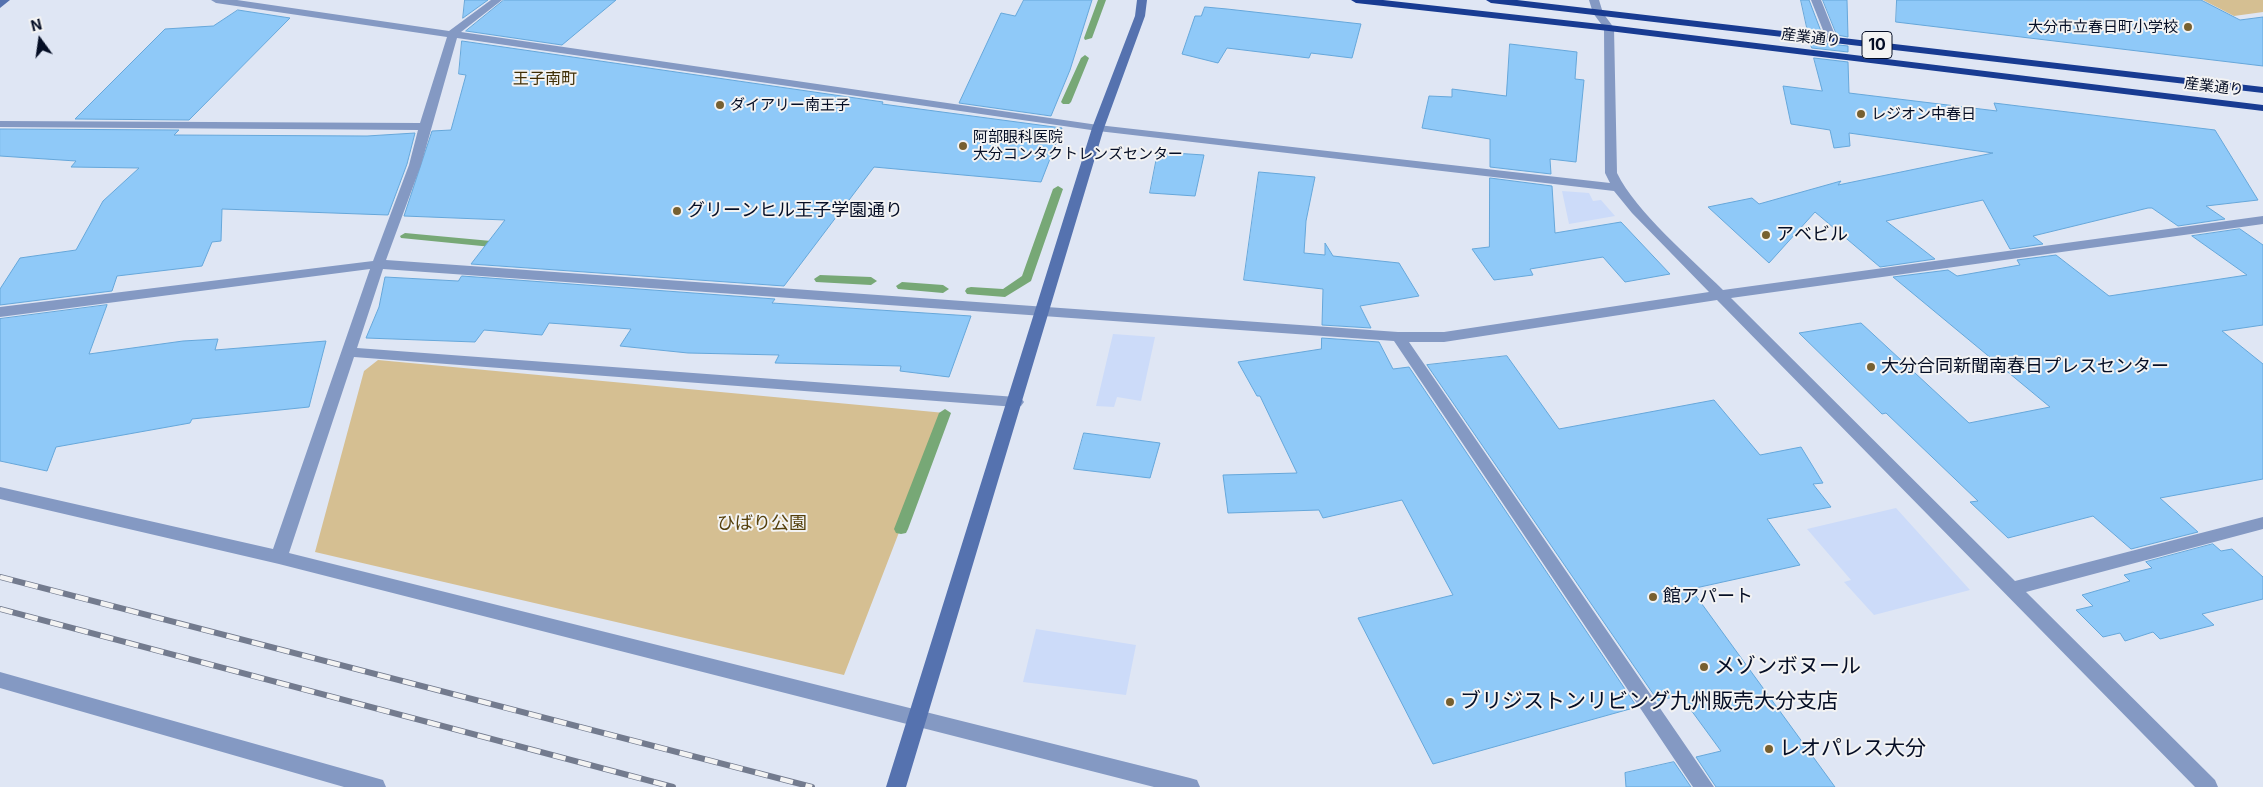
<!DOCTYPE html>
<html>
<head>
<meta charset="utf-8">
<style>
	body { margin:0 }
	#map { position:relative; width:2263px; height:787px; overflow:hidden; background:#dfe6f4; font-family:Inter,sans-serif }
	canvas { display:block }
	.north { position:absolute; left:15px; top:15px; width:50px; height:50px; -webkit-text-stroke:4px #f3f3f3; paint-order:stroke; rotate:346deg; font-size:14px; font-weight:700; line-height:20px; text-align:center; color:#050e25 }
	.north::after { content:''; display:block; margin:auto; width:18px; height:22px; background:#050e25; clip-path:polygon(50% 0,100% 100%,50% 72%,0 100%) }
</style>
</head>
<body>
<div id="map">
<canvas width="2263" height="787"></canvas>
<div class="north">N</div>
</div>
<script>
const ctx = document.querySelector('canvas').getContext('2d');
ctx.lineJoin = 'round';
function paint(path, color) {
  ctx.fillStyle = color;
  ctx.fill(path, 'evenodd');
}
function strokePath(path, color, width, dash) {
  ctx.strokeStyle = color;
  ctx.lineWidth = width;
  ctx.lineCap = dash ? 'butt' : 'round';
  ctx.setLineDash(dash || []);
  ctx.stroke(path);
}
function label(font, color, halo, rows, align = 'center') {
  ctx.font = font + ' Inter,"Noto Sans JP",sans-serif';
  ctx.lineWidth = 4;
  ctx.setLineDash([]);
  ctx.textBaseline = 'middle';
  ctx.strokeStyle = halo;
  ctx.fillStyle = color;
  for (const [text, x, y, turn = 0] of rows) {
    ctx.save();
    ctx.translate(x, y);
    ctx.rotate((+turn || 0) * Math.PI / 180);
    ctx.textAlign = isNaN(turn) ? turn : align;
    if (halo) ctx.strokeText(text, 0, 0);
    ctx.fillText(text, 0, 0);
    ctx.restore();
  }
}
const built = new Path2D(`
	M1562,191L1589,193L1593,201L1601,200L1615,216L1569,224Z
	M1113,334L1155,337L1141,401L1117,397L1114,407L1096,406Z
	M1896,508L1970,590L1874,615L1844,582L1851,580L1807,529Z
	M1036,629L1136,645L1126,695L1023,682Z`);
const green = new Path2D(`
	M2203,0H2263V12L2234,16Z
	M378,360L945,413L844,675L315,552L364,371Z`);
const stream = new Path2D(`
	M1098,0H1106L1092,38L1085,40L1084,38Z
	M1085,55L1089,58L1071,102L1069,104H1063L1061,102L1081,58Z
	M1058,186L1063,189L1031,281L1005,297L967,294L965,291L967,288L971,287L1003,289L1022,276L1053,189Z
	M405,233L502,242L507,245L502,248L401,238L400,236Z
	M820,275L871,277L877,281L871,285L816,282L814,279Z
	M902,282L943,285L949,289L943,293L898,289L896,286Z
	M945,409L951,413L908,529L906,533L901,534L896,533L894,529L939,413Z`);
const building = new Path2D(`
	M465,0H488L463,18Z
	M504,0H616L562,45L466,31Z
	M1024,0H1092L1070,70L1051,116L959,103L1001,13L1015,16Z
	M1801,0H1809L1822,34L1808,32Z
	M1823,0H1847L1848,37L1837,35Z
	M1897,0H2201L2240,20L2263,17V66L1896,22Z
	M1205,7L1227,9L1361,24L1352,58L1311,53L1309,58L1227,48L1218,63L1182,54L1195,16H1201Z
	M238,10L290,18L189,120L75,119L165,29L213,26Z
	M462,41L883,102L882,104L1062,128L1041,182L874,167L784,286L471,264L505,220L404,216L432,131L451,130L466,75L459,74Z
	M1810,42L1848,46V52L1812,48Z
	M1510,44L1577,52L1575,79L1584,80L1576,162L1550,159L1551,174L1490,167V139L1422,128L1429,96L1452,97V89L1506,96Z
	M1814,58L1848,62L1849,93L1997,111L1994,103L2215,130L2258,200L2206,206L2225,219L2178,226L2152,208H2148L2033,236L2043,244L2010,249L1983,200L1886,221L1935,259L1880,267L1815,212L1769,263L1708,207L1752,198L1759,204L1841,181L1838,185L1993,153L1849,133L1850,146L1834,148L1830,130L1791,124L1783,86L1822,91Z
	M0,129L179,130L174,135L367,136L415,133L407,164L388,215L222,209L221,241L212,242L202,266L117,276L112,291L0,305V289L20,258L76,250L103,201L139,168L71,167L76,161L0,156Z
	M1158,152L1204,155L1195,196L1150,193Z
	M1259,172L1315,177L1306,221L1304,253L1325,255V243L1333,256L1399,263L1419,296L1360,306L1371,328L1322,325L1323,289L1244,280Z
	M1490,178L1552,186L1555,233L1621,222L1670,274L1625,282L1603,257L1530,269L1533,275L1494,280L1472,249L1489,247Z
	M2240,229L2263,245V325L2222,331L2263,364V479L2160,498L2198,532L2131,549L2093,516L2008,538L1970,502L1978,501L1886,413L1882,414L1799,333L1861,323L1969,423L2050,407L1893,277L1948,270L1957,276L2020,265L2017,260L2056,255L2109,296L2247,275L2192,236Z
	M462,276L775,299L772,303L971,316L949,377L900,371L901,366L775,363L779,355L688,353L620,346L631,329L549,323L542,335L484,330L475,342L366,338L379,307L385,277L458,281Z
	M107,305L89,354L183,341L218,339L215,350L326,341L309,407L192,419L190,423L56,447L47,471L0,461V319Z
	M1322,338L1379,342L1393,369L1409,367L1637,707L1433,764L1358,618L1453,595L1402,500L1323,518L1319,510L1228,513L1223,475L1297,473L1260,396H1257L1238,362L1321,349Z
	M1507,356L1559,429L1714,400L1760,455L1801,447L1823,483L1813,484L1831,507L1767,519L1800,565L1691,589L1835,787H1716L1696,757L1721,751L1680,695L1658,701L1427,365Z
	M1084,433L1160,443L1150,478L1074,469Z
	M2213,544L2221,551L2232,549L2263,577V599L2202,614L2214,625L2160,639L2153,632L2125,641L2120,633L2103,637L2076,610L2093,606L2082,595L2130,581L2124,575L2152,568L2146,562Z
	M1674,762L1691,787H1626L1625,773Z`);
const street = new Path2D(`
	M211,0H237L449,31L491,0H502L461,32L1098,125L1610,183L1605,173L1604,28L1593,13L1589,0H1599L1603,13L1614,28L1617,173C1636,212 1691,258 1723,290L2263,216V224L1731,298L2015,581L2263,517V529L2026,592L2215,780L2218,787H2195L1717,300L1444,342H1409L1714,787H1693L1394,341L383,269L357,348L1016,397L1021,398L1024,402L1021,406L1016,407L354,357L289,553L1190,778L1197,780L1200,787H1154L279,564L0,499V487L273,549L370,269L0,317V307L373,261L409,165L418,130L0,127V121L420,123L447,37L216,3ZM457,38L1098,131L1614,191L1632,213L1709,292L1444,332H1398L386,260L421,165Z
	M1811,0H1821L1837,40L1836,42H1828L1827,40Z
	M0,672L376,778L383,780L386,787H344L0,688Z`);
const secondary = new Path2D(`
	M0,0H10L0,8Z
	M1137,0H1147L1145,16L1104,128L906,787H886L1092,128L1135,16Z`);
const highway = new Path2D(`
	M1351,0H1383L1609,25L2263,105V111L1609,31L1356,3Z
	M1486,0H1517L2263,87V93L1491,3Z`);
const rail = new Path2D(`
	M0,577L812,787
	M0,609L673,787`);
const markers = [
	[2188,27,5,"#776030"],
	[720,105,5,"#776030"],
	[1861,114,5,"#776030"],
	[963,146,5,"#776030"],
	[677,211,5,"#776030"],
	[1766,235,5,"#776030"],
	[1871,367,5,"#776030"],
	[1653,597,5,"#776030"],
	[1704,667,5,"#776030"],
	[1450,702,5,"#776030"],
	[1769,749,5,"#776030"]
];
const farPoinames = [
	["大分市立春日町小学校",2178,27,"right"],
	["ダイアリー南王子",730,105],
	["レジオン中春日",1871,114],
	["阿部眼科医院",973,137],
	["大分コンタクトレンズセンター",973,154]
];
const farStreetnames = [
	["産業通り",1811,38,7],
	["産業通り",2214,87,7]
];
const shields = [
	[1877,45,30]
];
const shieldNames = [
	["10",1877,45]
];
const farQuarternames = [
	["王子南町",545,79]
];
const poiNames = [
	["グリーンヒル王子学園通り",687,211],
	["アベビル",1776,235],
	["大分合同新聞南春日プレスセンター",1881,367],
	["館アパート",1663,597]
];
const parkNames = [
	["ひばり公園",762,524]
];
const nearPoinames = [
	["メゾンボヌール",1714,667],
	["ブリジストンリビング九州販売大分支店",1460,702],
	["レオパレス大分",1779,749]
];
paint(built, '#ccdbf9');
paint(green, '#d5bf92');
paint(stream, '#77a876');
paint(building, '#8fc9f8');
strokePath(building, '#66a7da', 1);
paint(street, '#8499c3');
paint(secondary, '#5572af');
paint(highway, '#183b92');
strokePath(rail, '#737b8e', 6);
strokePath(rail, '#f3f3f3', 4.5, [13]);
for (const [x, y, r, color] of markers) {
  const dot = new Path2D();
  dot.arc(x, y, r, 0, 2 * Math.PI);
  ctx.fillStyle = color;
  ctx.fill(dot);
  strokePath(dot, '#f3f3f3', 2);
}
label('15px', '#050e25', '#f3f3f3', farPoinames, 'left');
label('15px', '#050e25', '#f3f3f3', farStreetnames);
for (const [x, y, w] of shields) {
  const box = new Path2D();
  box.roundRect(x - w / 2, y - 13.5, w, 27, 4);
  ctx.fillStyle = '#f3f3f3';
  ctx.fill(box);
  strokePath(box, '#050e25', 1);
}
label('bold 16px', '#050e25', null, shieldNames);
label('16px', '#402f06', '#f3f3f3', farQuarternames);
label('18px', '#050e25', '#f3f3f3', poiNames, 'left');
label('18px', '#543f0b', '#f3f3f3', parkNames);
label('21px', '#050e25', '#f3f3f3', nearPoinames, 'left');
</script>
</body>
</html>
